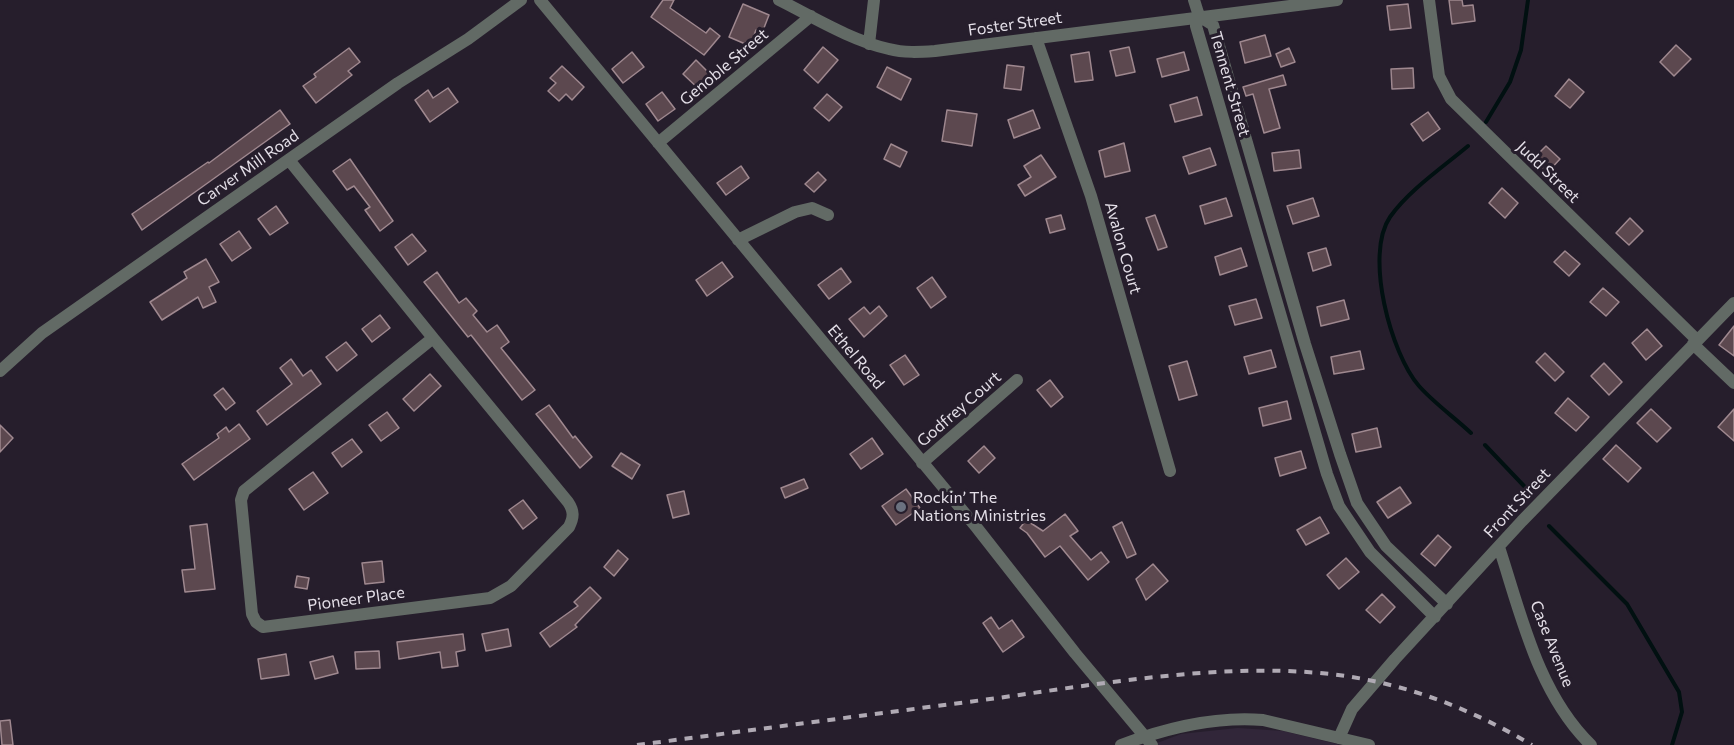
<!DOCTYPE html>
<html>
<head>
<meta charset="utf-8">
<style>
	body { margin:0 }
	canvas { display:block; background:#261e2c }
</style>
</head>
<body>
<canvas width="1734" height="745"></canvas>
<script>
const ctx = document.querySelector('canvas').getContext('2d');
ctx.lineJoin = 'round';
function paint(path, color) {
  ctx.fillStyle = color;
  ctx.fill(path, 'evenodd');
}
function strokePath(path, color, width, dash) {
  ctx.strokeStyle = color;
  ctx.lineWidth = width;
  ctx.lineCap = dash ? 'butt' : 'round';
  ctx.setLineDash(dash || []);
  ctx.stroke(path);
}
function label(font, color, halo, rows, align = 'center') {
  ctx.font = font + ' Commissioner,sans-serif';
  ctx.lineWidth = 6;
  ctx.setLineDash([]);
  ctx.textBaseline = 'middle';
  ctx.strokeStyle = halo;
  ctx.fillStyle = color;
  for (const [text, x, y, turn = 0] of rows) {
    ctx.save();
    ctx.translate(x, y);
    ctx.rotate((+turn || 0) * Math.PI / 180);
    ctx.textAlign = isNaN(turn) ? turn : align;
    if (halo) ctx.strokeText(text, 0, 0);
    ctx.fillText(text, 0, 0);
    ctx.restore();
  }
}
const built = new Path2D(`
	M1238,728L1283,731L1341,745H1152L1181,734Z`);
const stream = new Path2D(`
	M1486,122L1510,82L1521,50L1528,0
	M1468,146C1443,167 1409,190 1390,217C1364,255 1391,354 1419,386C1434,403 1454,417 1471,433
	M1485,445L1524,486
	M1549,526L1627,604L1679,692L1682,712L1672,745`);
const building = new Path2D(`
	M663,0H674L670,8L706,33L710,28L720,36L704,55L651,17Z
	M1449,0H1462L1463,6L1473,5L1475,21L1452,24Z
	M743,4L769,15L762,33L756,30L750,46L729,37Z
	M1408,4L1411,28L1390,30L1387,6Z
	M1265,35L1271,56L1245,63L1240,42Z
	M1676,45L1691,59L1674,76L1660,62Z
	M823,47L838,60L818,83L804,70Z
	M1129,47L1135,72L1116,76L1110,51Z
	M349,48L360,62L348,71L352,75L316,103L303,86L316,77L314,74Z
	M1289,48L1295,62L1281,67L1276,54Z
	M632,52L644,67L623,83L612,69Z
	M1089,52L1093,80L1075,82L1071,55Z
	M1184,52L1189,70L1162,77L1157,59Z
	M696,60L714,78L701,91L683,74Z
	M1007,65L1024,67L1021,90L1004,88Z
	M562,66L584,87L572,100L566,94L559,101L548,91L556,83L550,78Z
	M887,67L911,79L901,100L877,87Z
	M1413,68L1414,88L1392,89L1391,69Z
	M1283,75L1286,85L1269,89L1280,128L1264,133L1253,94L1246,96L1243,87Z
	M1569,79L1584,92L1570,108L1555,96Z
	M448,88L458,102L430,122L415,100L428,90L433,98Z
	M662,92L675,109L658,121L646,104Z
	M827,94L842,107L829,121L814,108Z
	M1197,97L1202,115L1175,122L1170,105Z
	M280,110L290,124L142,230L132,214L208,162L209,163Z
	M947,110L977,114L972,146L942,141Z
	M1033,110L1040,128L1014,138L1008,120Z
	M1428,112L1440,129L1423,141L1411,124Z
	M1124,143L1130,171L1105,177L1099,151Z
	M891,144L907,152L900,167L884,159Z
	M1546,146L1560,159L1547,173L1532,160Z
	M1210,148L1216,165L1189,174L1183,157Z
	M1299,150L1301,168L1274,171L1272,153Z
	M1041,155L1056,177L1025,196L1018,185L1031,177L1024,166Z
	M350,159L393,221L380,231L365,210L370,207L354,186L347,190L333,171Z
	M741,166L749,178L726,195L717,183Z
	M818,172L826,180L814,192L805,184Z
	M1502,188L1518,203L1505,218L1489,203Z
	M1226,198L1232,216L1205,224L1200,206Z
	M1313,198L1319,216L1293,224L1287,206Z
	M276,206L288,223L270,235L258,219Z
	M1061,215L1065,229L1050,233L1046,219Z
	M1155,215L1167,247L1158,250L1146,218Z
	M1630,218L1643,231L1629,245L1616,233Z
	M239,231L251,248L232,261L220,244Z
	M412,234L426,251L408,265L395,247Z
	M1241,248L1247,266L1220,275L1215,257Z
	M1326,248L1331,265L1313,271L1308,253Z
	M1565,251L1580,264L1569,276L1554,262Z
	M206,259L219,282L209,287L216,302L203,308L198,297L162,320L150,302L187,278L184,272Z
	M722,262L733,277L707,296L696,280Z
	M841,268L851,282L829,299L818,285Z
	M437,272L459,303L466,298L477,311L473,315L487,332L497,325L509,342L501,348L535,390L522,400L471,335L468,337L424,282Z
	M932,277L946,297L931,308L917,288Z
	M1603,288L1619,302L1606,316L1590,302Z
	M1256,299L1262,318L1235,325L1229,306Z
	M1344,300L1349,319L1321,326L1317,307Z
	M879,306L887,316L864,337L849,319L864,307L870,314Z
	M380,315L390,328L372,342L362,329Z
	M1734,326V356L1719,345Z
	M1647,329L1662,346L1646,360L1632,343Z
	M346,342L357,355L337,371L326,357Z
	M1271,350L1276,367L1249,374L1244,357Z
	M1360,351L1364,369L1334,374L1331,357Z
	M1545,353L1564,372L1555,381L1536,362Z
	M905,355L919,375L904,385L890,365Z
	M291,359L303,376L311,370L321,384L267,425L257,411L292,384L280,368Z
	M1187,361L1197,395L1179,400L1169,366Z
	M1604,363L1622,382L1609,395L1591,376Z
	M430,374L441,386L414,411L403,399Z
	M1050,380L1063,397L1051,407L1037,390Z
	M223,388L235,403L226,410L214,395Z
	M1568,398L1589,417L1576,431L1555,413Z
	M1287,401L1291,419L1263,426L1259,408Z
	M549,405L573,438L575,436L592,457L580,468L536,414Z
	M1651,409L1671,428L1657,442L1637,423Z
	M1734,409V441L1718,427Z
	M387,412L399,428L381,441L369,425Z
	M239,424L250,439L194,480L182,464L219,438L217,434L226,427L229,432Z
	M0,425L13,438L0,452Z
	M1377,428L1381,447L1356,452L1352,434Z
	M872,438L883,454L861,469L850,454Z
	M352,439L362,452L342,467L332,453Z
	M1616,445L1641,468L1628,482L1603,459Z
	M984,446L995,458L979,473L968,461Z
	M1301,451L1306,468L1280,476L1275,458Z
	M621,453L640,465L632,479L612,466Z
	M313,472L328,493L304,510L289,489Z
	M804,479L808,488L785,498L781,488Z
	M1400,487L1411,503L1388,518L1377,502Z
	M906,489L920,508L896,525L882,506Z
	M684,491L689,514L673,518L667,495Z
	M523,500L537,518L523,529L509,510Z
	M1065,514L1078,531L1070,536L1091,560L1101,552L1109,562L1088,580L1060,546L1045,557L1027,533L1020,528L1026,520L1043,531Z
	M1320,517L1329,533L1306,545L1297,530Z
	M1122,522L1136,554L1127,558L1113,527Z
	M207,524L215,589L185,592L182,570L195,569L190,526Z
	M1438,535L1451,547L1435,566L1421,554Z
	M618,550L628,559L614,576L604,567Z
	M1346,558L1359,572L1339,589L1327,575Z
	M382,561L384,582L365,584L362,563Z
	M1153,564L1168,581L1146,600L1136,579Z
	M297,576L309,578L307,589L295,587Z
	M590,587L601,598L575,625L577,627L550,647L540,633L578,606L574,602Z
	M1382,594L1395,607L1380,623L1366,610Z
	M991,617L999,629L1012,620L1024,637L1003,652L983,623Z
	M508,629L511,646L486,651L482,634Z
	M463,634L465,650L456,652L458,666L442,668L440,652L399,659L397,642Z
	M379,651L380,668L356,669L355,652Z
	M286,654L289,675L261,679L258,659Z
	M333,656L338,673L315,679L310,662Z
	M10,720L13,745H2L0,721Z`);
const minor = new Path2D(`
	M540,0L977,528L1075,653L1152,745
	M779,0C813,17 852,41 889,49C904,53 920,52 935,51L1337,0
	M1194,0L1199,16
	M1429,0L1439,76L1451,99L1697,340
	M1199,16L1196,26L1327,474L1339,506L1370,552L1435,617
	M1199,16L1213,25L1305,344L1340,454L1357,503L1386,546L1447,604
	M1036,38L1091,196L1170,471
	M869,44L874,0
	M658,143L811,16
	M289,160L433,338
	M738,240L795,212L812,208L828,215
	M433,338L568,502C574,511 574,517 569,527L511,586L490,598L263,627L256,622L252,614L241,500L244,491Z
	M1693,344L1734,383
	M0,371L42,333L398,83L468,39L521,0
	M922,463L1017,380
	M1499,547C1521,614 1538,694 1591,745
	M1339,738L1352,709L1395,659L1522,521L1734,303
	M1121,745C1166,728 1214,716 1263,720L1369,745`);
const rail = new Path2D(`
	M637,745C752,730 867,715 983,700C1094,685 1219,662 1330,674C1402,682 1470,708 1532,745`);
const markers = [
	[901,507,6,"#6b7280"]
];
const streetNames = [
	["Foster Street",1015,24,-8],
	["Genoble Street",724,67,-40],
	["Tennent Street",1230,84,74],
	["Carver Mill Road",248,168,-35],
	["Judd Street",1548,172,44],
	["Avalon Court",1123,248,74],
	["Ethel Road",856,357,50],
	["Godfrey Court",959,409,-41],
	["Front Street",1517,503,-47],
	["Pioneer Place",356,599,-8],
	["Case Avenue",1552,644,68]
];
const poiNames = [
	["Rockin’ The",913,498],
	["Nations Ministries",913,516]
];
paint(built, '#312639');
strokePath(stream, '#011011', 4);
paint(building, '#5c484f');
strokePath(building, '#9f888f', 1.5);
strokePath(minor, '#626a65', 12);
strokePath(rail, '#b0aab4', 4, [8, 8]);
for (const [x, y, r, color] of markers) {
  const dot = new Path2D();
  dot.arc(x, y, r, 0, 2 * Math.PI);
  ctx.fillStyle = color;
  ctx.fill(dot);
  strokePath(dot, '#261e2c', 2);
}
label('16px', '#e4dfe8', '#261e2c', streetNames);
label('16px', '#e4dfe8', '#261e2c', poiNames, 'left');
</script>
</body>
</html>
